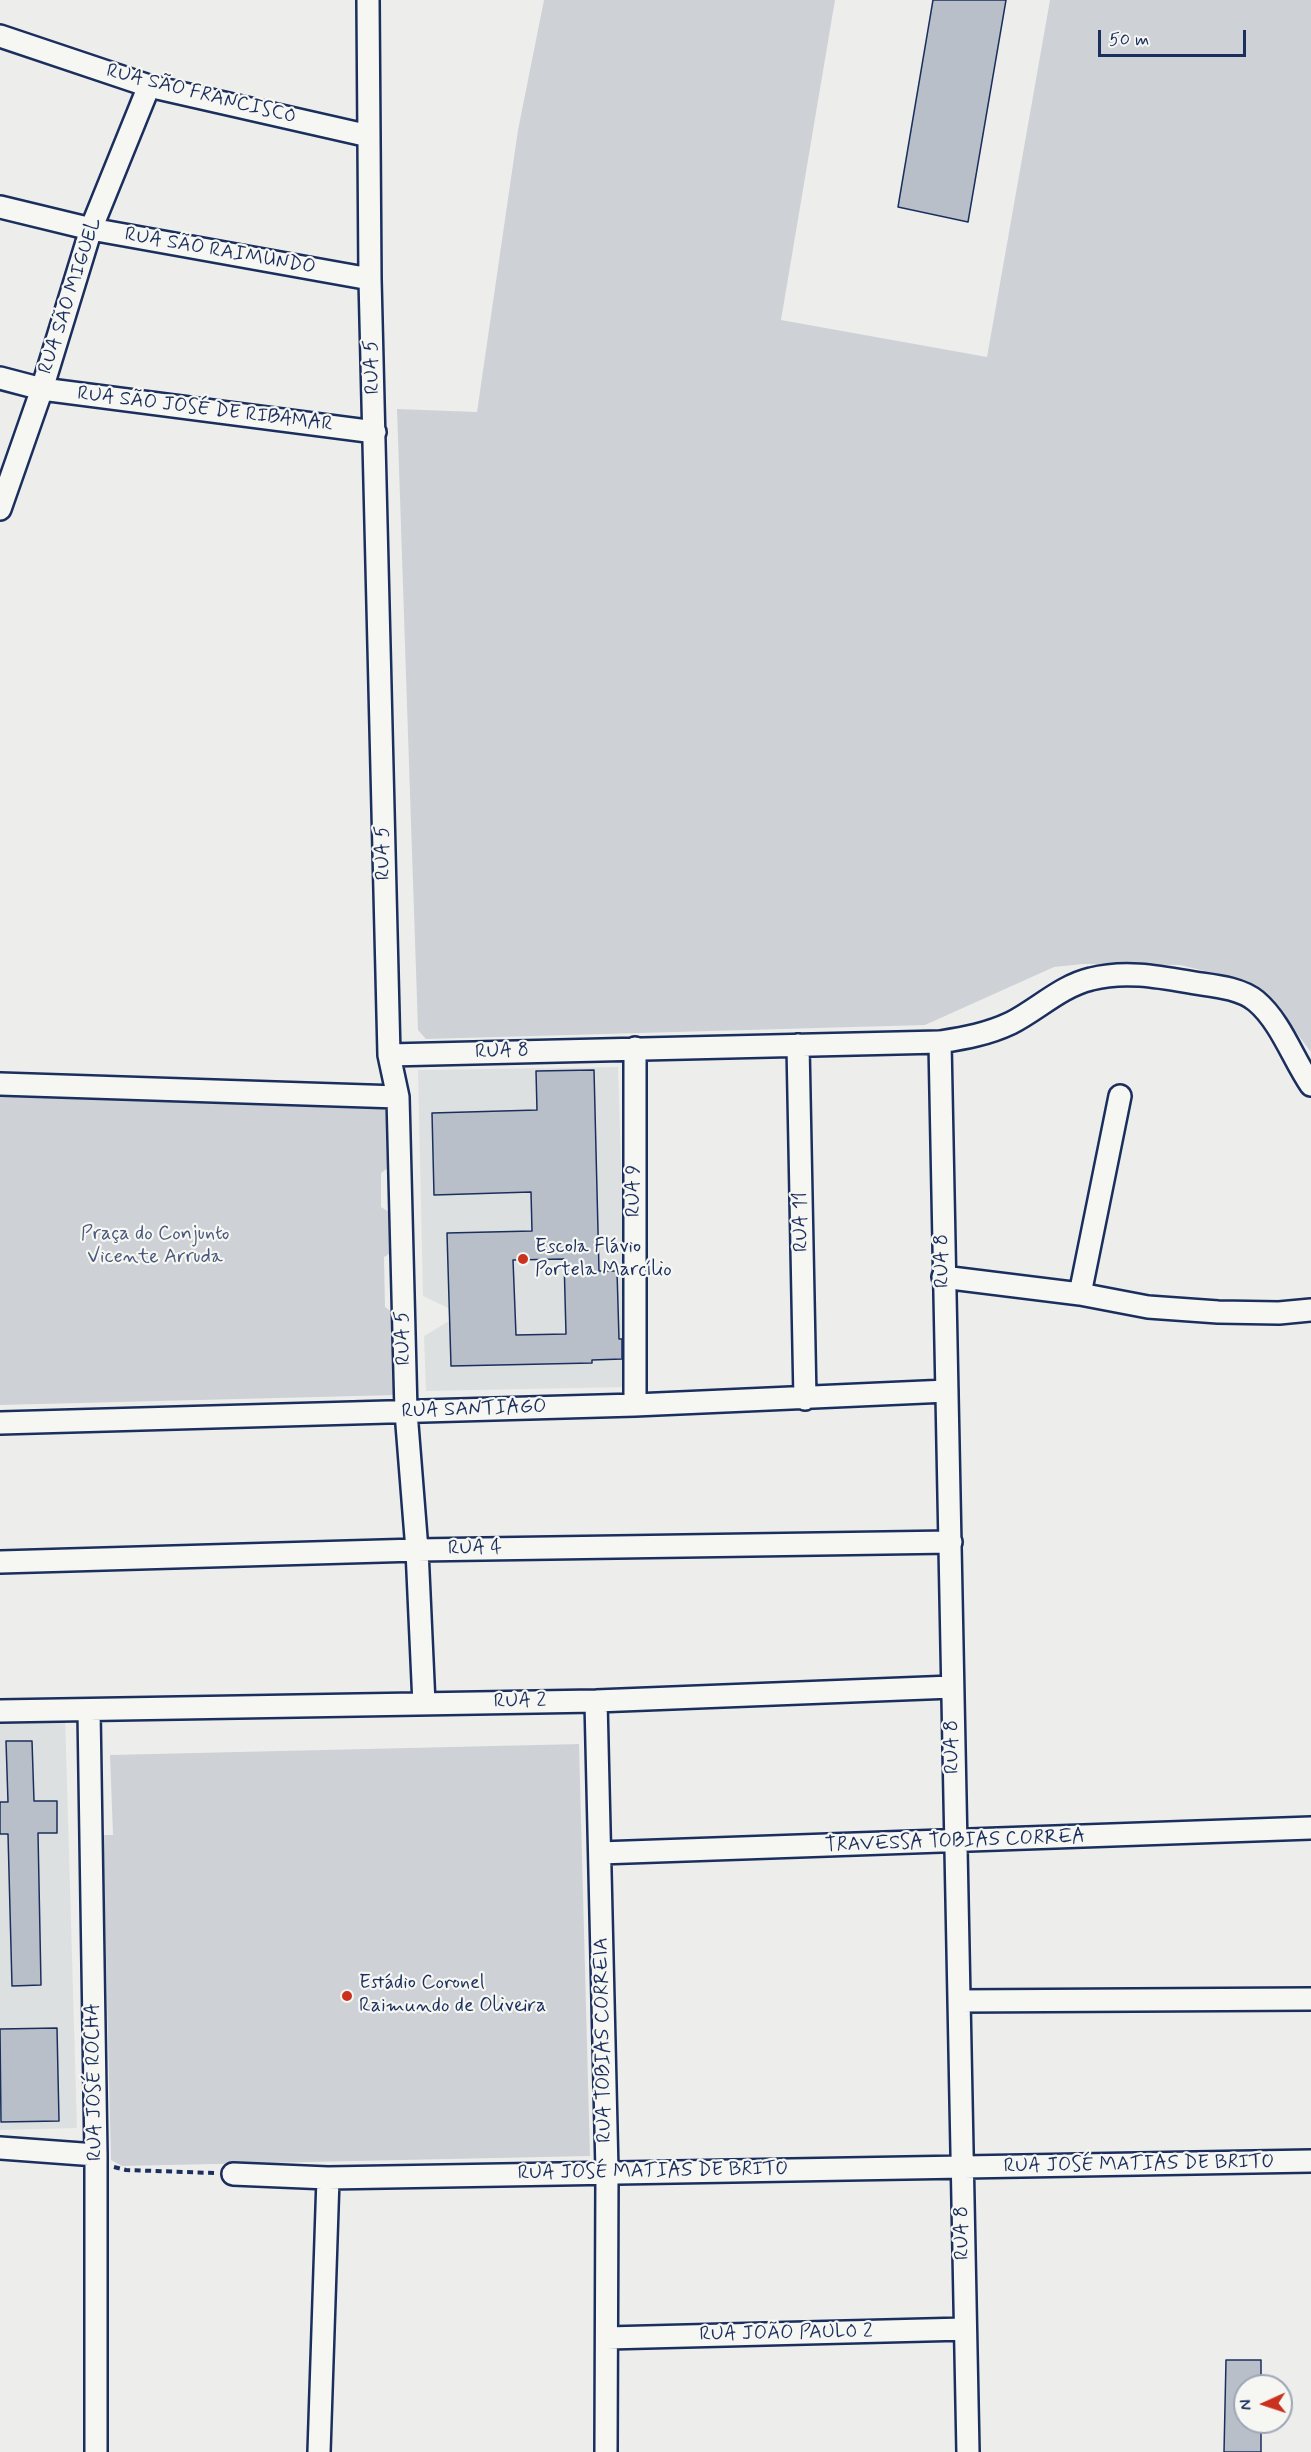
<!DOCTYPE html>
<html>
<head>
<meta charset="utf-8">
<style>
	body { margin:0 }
	#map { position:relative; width:1311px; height:2452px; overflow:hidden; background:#edeeec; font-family:Mynerve,sans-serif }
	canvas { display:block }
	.north { position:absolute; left:1233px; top:2374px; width:60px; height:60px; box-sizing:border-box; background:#f6f6f2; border:2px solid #9ea6b7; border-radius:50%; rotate:267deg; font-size:16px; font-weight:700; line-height:24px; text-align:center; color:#1b2f5e }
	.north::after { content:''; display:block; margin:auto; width:21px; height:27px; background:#c8321e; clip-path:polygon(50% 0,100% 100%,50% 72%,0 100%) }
	.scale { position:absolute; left:1098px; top:30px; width:148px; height:27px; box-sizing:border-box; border:3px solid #1b2f5e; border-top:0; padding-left:8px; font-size:18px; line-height:21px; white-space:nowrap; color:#1b2f5e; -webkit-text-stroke:4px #f6f6f2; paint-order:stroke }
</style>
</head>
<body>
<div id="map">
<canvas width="1311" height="2452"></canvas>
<div class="north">N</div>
<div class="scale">50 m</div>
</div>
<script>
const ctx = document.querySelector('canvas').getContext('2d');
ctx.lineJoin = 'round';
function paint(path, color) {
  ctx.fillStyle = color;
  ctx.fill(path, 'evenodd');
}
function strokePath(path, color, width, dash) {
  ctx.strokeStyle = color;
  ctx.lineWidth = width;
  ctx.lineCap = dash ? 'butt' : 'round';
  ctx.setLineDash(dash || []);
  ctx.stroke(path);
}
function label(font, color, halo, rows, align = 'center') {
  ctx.font = font + ' Mynerve,sans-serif';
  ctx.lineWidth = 4.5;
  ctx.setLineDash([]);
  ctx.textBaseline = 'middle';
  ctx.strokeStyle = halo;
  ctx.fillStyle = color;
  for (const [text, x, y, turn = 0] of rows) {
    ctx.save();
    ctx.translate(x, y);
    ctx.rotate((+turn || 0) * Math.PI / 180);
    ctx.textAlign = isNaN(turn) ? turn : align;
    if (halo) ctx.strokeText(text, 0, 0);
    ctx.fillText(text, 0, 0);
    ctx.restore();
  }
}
const built = new Path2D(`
	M618,1067L628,1387L426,1391L424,1336L449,1321V1314L448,1308L423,1296L418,1070Z
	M65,1714L77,2128L0,2130V1716Z`);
const green = new Path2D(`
	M544,0H835L781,320L987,357L1050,0H1311V1052L1286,1019L1242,980L1180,965L1083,964L1054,967L925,1025L426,1039L418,1030L397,409L477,412L518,130Z
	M0,1086L388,1104L395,1163L381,1173V1207L397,1217L398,1249L384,1257L385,1307L399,1317L397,1395L0,1405Z
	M579,1744L590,2156L122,2166L111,2160L103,1835H113L110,1755Z`);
const building = new Path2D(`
	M933,0H1006L968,222L898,207Z
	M594,1070L599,1271H617L619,1339H622V1359L592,1360V1363L451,1366L447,1233L532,1231L531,1192L434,1195L432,1113L537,1110L536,1071ZM564,1259L566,1334L516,1335L513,1260Z
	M6,1741H32L34,1801H57V1833H38L41,1985L12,1986L8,1834H0V1802H8Z
	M57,2028L59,2121L1,2122L0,2029Z
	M1226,2360H1261V2386H1245V2422H1261V2452H1224Z`);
const path = new Path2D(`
	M114,2167L126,2170L214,2173`);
const minor = new Path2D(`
	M368,0L370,279L389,1055L398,1097L406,1412L417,1550L424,1704
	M0,36L149,86L369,136
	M0,207L91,229L370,279
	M0,378L42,389L375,432
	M0,509L42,389L91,229L149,86
	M940,1042L968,2452
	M798,1045L805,1399
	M635,1048V1405
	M389,1055L940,1042C965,1038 988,1034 1011,1023C1037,1010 1061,986 1091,979C1126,970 1160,977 1195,983C1215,986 1240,988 1256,1001C1281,1022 1293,1059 1311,1085
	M0,1084L398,1097
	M943,1277L1080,1294L1148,1307L1218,1312L1279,1313L1311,1310
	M1080,1294L1120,1096
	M0,1423L635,1405L947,1391
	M0,1562L417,1550L951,1542
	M596,1701L607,2171L606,2452
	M0,1711L596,1701L952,1687
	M89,1711L96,2155V2452
	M600,1853L1311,1828
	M959,2001L1311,1999
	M0,2148L96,2155
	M233,2174L328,2178L1311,2161
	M607,2338L965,2329
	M319,2452L328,2178`);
const markers = [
	[523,1259,6,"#c8321e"],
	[347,1996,6,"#c8321e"]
];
const streetNames = [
	["RUA SÃO FRANCISCO",201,95,14],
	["RUA SÃO RAIMUNDO",220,252,10],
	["RUA SÃO MIGUEL",71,296,-72],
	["RUA 5",373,367,-92],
	["RUA SÃO JOSÉ DE RIBAMAR",205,410,7],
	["RUA 5",384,853,-91],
	["RUA 8",502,1052,-2],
	["RUA 9",635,1191,-90],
	["RUA 11",802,1222,-91],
	["RUA 8",943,1261,-91],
	["RUA 5",404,1338,-92],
	["RUA SANTIAGO",474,1410,-2],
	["RUA 4",475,1549,-1],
	["RUA 2",520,1702,-1],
	["RUA 8",953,1747,-91],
	["TRAVESSA TOBIAS CORREA",955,1842,-2],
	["RUA TOBIAS CORREIA",604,2040,-91],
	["RUA JOSÉ ROCHA",95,2082,-91],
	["RUA JOSÉ MATIAS DE BRITO",1139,2165,-1],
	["RUA JOSÉ MATIAS DE BRITO",653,2172,-1],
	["RUA 8",963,2233,-91],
	["RUA JOÃO PAULO 2",786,2334,-1]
];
const parkNames = [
	["Praça do Conjunto",155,1235],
	["Vicente Arruda",155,1258]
];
const poiNames = [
	["Escola Flávio",535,1248],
	["Portela Marcílio",535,1271],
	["Estádio Coronel",359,1984],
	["Raimundo de Oliveira",359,2007]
];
paint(built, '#dde0e1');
paint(green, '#ced2d7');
paint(building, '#b9bfc8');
strokePath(building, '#1b2f5e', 1.5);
strokePath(minor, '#1b2f5e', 26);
strokePath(path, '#1b2f5e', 4, [6, 4.5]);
strokePath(minor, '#f6f6f2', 21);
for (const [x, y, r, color] of markers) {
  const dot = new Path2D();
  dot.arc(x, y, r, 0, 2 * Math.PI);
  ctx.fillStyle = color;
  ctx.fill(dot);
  strokePath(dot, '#f6f6f2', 2);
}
label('20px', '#1b2f5e', '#f6f6f2', streetNames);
label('20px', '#48587c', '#f6f6f2', parkNames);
label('20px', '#1b2f5e', '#f6f6f2', poiNames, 'left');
</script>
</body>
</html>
